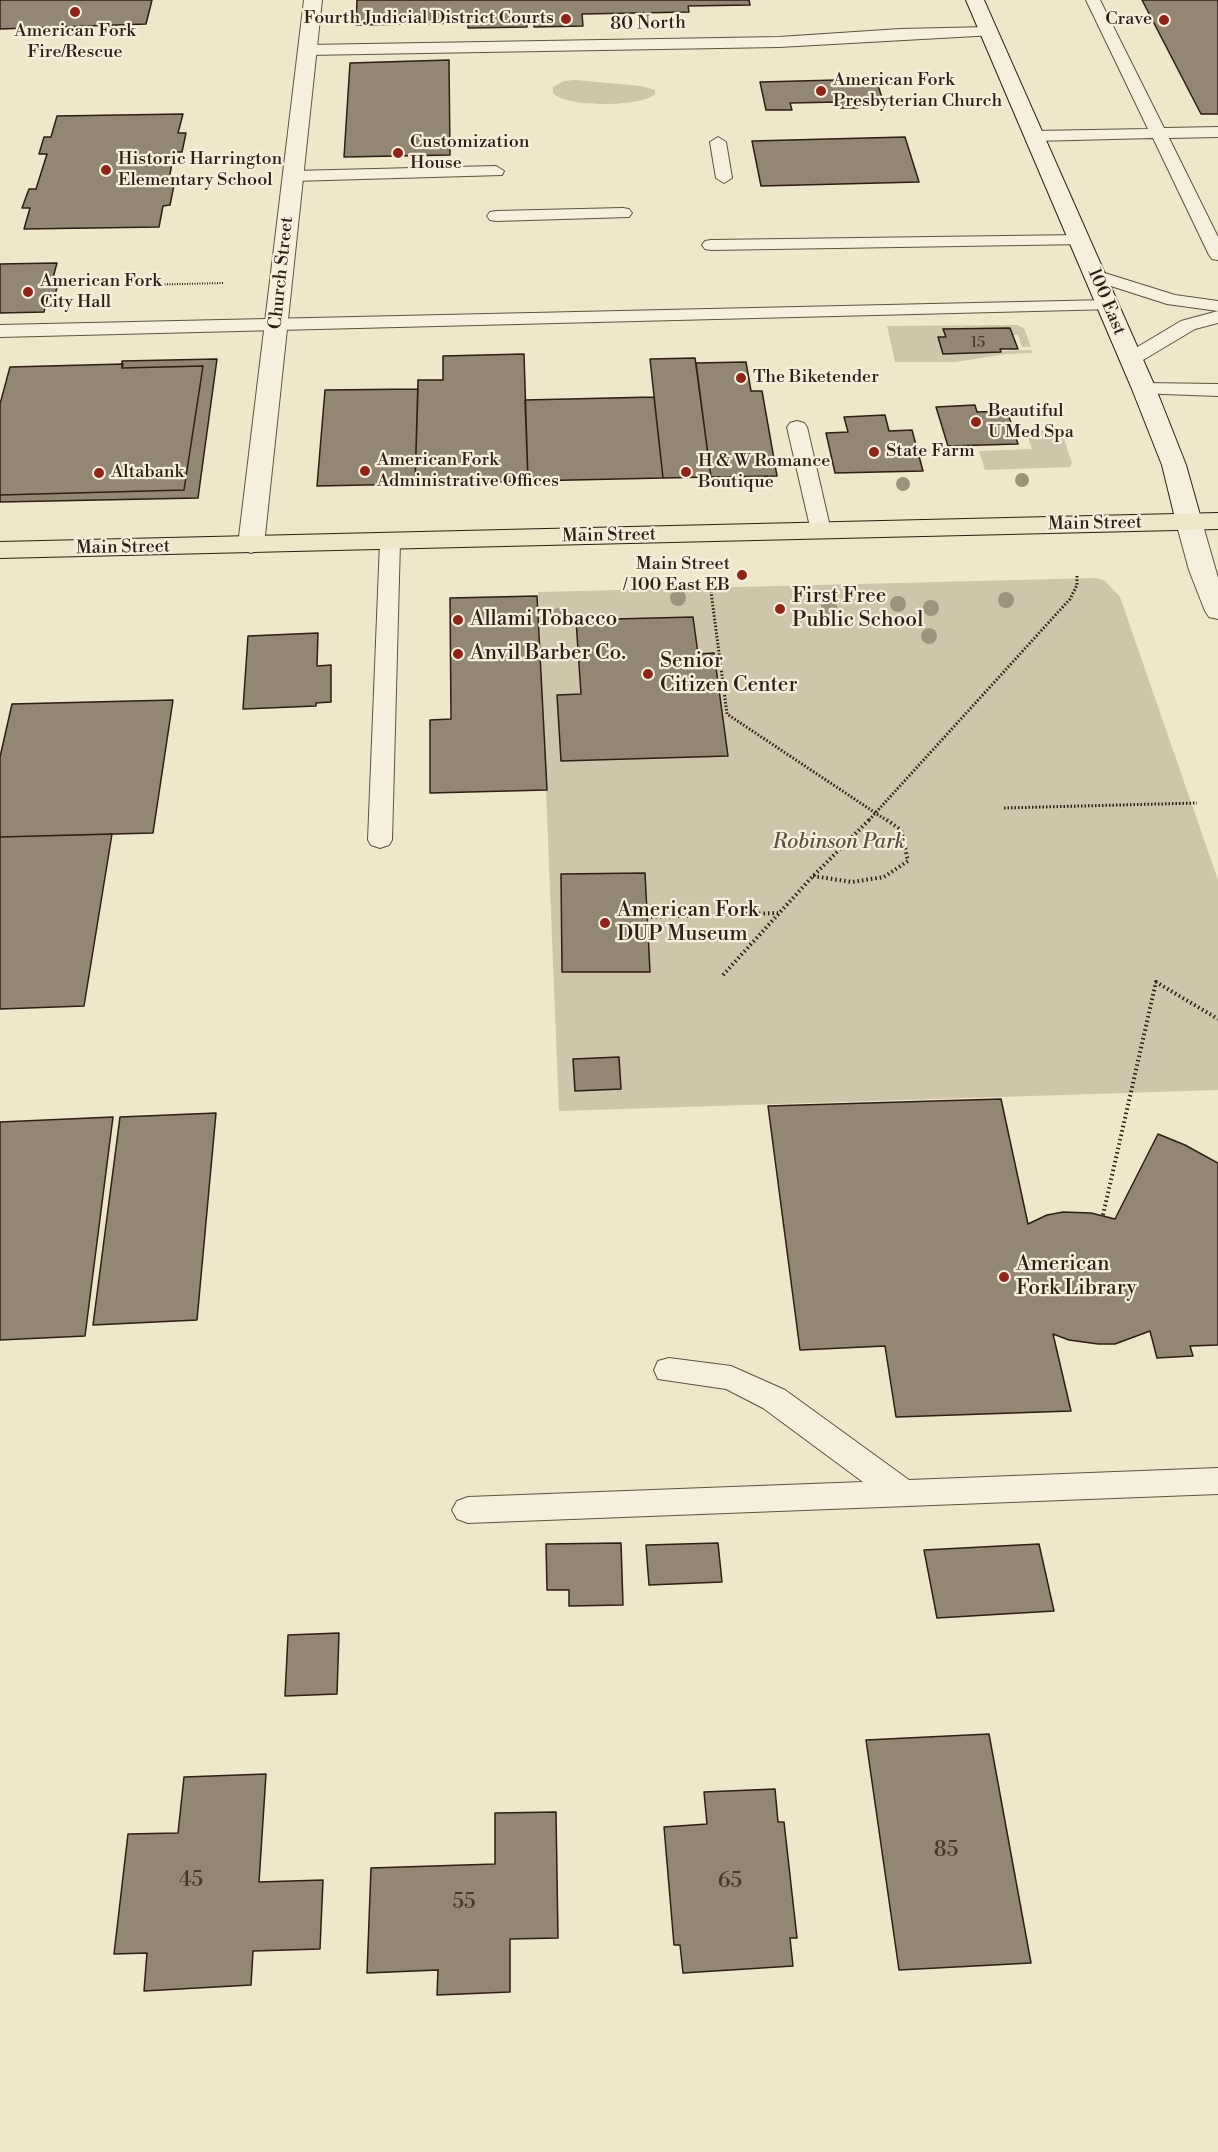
<!DOCTYPE html>
<html>
<head>
<meta charset="utf-8">
<style>
	body { margin:0 }
	canvas { display:block; background:#efe7c9 }
</style>
</head>
<body>
<canvas width="1218" height="2152"></canvas>
<script>
const ctx = document.querySelector('canvas').getContext('2d');
ctx.lineJoin = 'round';
function paint(path, color) {
  ctx.fillStyle = color;
  ctx.fill(path, 'evenodd');
}
function strokePath(path, color, width, dash) {
  ctx.strokeStyle = color;
  ctx.lineWidth = width;
  ctx.lineCap = dash ? 'butt' : 'round';
  ctx.setLineDash(dash || []);
  ctx.stroke(path);
}
function label(font, color, halo, rows, align = 'center') {
  ctx.font = font + ' "Libre Bodoni",serif';
  ctx.lineWidth = 4.5;
  ctx.setLineDash([]);
  ctx.textBaseline = 'middle';
  ctx.strokeStyle = halo;
  ctx.fillStyle = color;
  for (const [text, x, y, turn = 0] of rows) {
    ctx.save();
    ctx.translate(x, y);
    ctx.rotate((+turn || 0) * Math.PI / 180);
    ctx.textAlign = isNaN(turn) ? turn : align;
    if (halo) ctx.strokeText(text, 0, 0);
    ctx.fillText(text, 0, 0);
    ctx.restore();
  }
}
const green = new Path2D(`
	M575,80L641,86L655,90V94C643,107 566,108 553,93V87L564,81Z
	M1017,325L1024,328L1031,347H1022L1018,335H1013L1010,328L944,329L946,337H938L943,354L1029,350H1032V353L1007,354L955,362H895L887,326Z
	M1061,430L1072,463L1070,467L985,470L979,451L1032,449L1026,431Z
	M1096,578L1105,581L1120,597L1218,880V1090L559,1111L538,592Z`);
const building = new Path2D(`
	M0,0H152L146,24L0,29Z
	M357,0H749L750,5L688,6L689,12L582,14L583,26L534,27V23H527V27L468,28V23L356,25Z
	M1142,0H1218V114H1201Z
	M449,60L450,155L344,157L350,63Z
	M876,79L883,101L856,102L858,108H841L839,102L790,103L792,110H766L760,82Z
	M183,114L178,133H186L182,152H174L168,185H174L170,205L163,206L159,227L24,229L30,208H22L29,189H36L47,154H39L44,137H51L57,116Z
	M905,137L919,182L761,186L752,141Z
	M57,263L53,278H59L55,296H48L44,312L0,313V264Z
	M1010,328L1018,349H1000L1001,352L943,354L938,337H946L943,329Z
	M524,354L528,481L415,484L418,380H443V356Z
	M695,358L711,477L663,478L650,359Z
	M217,359L198,498L0,502V495L184,490L203,366L122,368V361Z
	M746,362L751,391H762L777,476L711,477L696,363Z
	M123,364L122,368L203,366L184,490L0,495V404L10,367Z
	M418,389L415,484L317,486L325,390Z
	M654,397L663,478L528,481L525,400Z
	M975,405L977,412L1007,411L1018,444L948,446L936,407Z
	M885,415L889,431L912,430L923,471L835,473L826,433L848,432L844,417Z
	M537,596L547,790L430,793V720L451,719L450,598Z
	M693,617L698,654L714,653L728,756L561,761L557,695L581,694L576,620Z
	M318,633L317,666L331,665V702L316,703V706L243,709L248,636Z
	M173,700L153,833L0,837V757L12,704Z
	M112,834L84,1006L0,1009V837Z
	M645,873L650,972H562L561,874Z
	M619,1057L621,1089L575,1091L573,1059Z
	M1001,1099L1028,1224L1047,1215L1063,1212L1091,1213L1115,1219L1158,1134L1185,1145L1218,1163V1345L1190,1346L1193,1356L1157,1358L1150,1331L1115,1344H1098L1069,1340L1053,1334L1071,1411L896,1417L885,1346L800,1350L768,1106Z
	M216,1113L197,1320L93,1325L120,1117Z
	M113,1117L85,1336L0,1340V1122Z
	M621,1543L623,1605L569,1606V1590H547L546,1544Z
	M718,1543L722,1582L649,1585L646,1545Z
	M1039,1544L1054,1611L937,1618L924,1550Z
	M339,1633L337,1694L285,1696L288,1635Z
	M989,1734L1031,1963L899,1970L866,1740Z
	M266,1774L259,1882L323,1880L320,1949L253,1951L251,1985L144,1991L147,1953L114,1954L128,1834L178,1833L184,1777Z
	M775,1789L778,1822H784L797,1938H790L793,1966L683,1973L680,1945H674L664,1827L707,1824L704,1792Z
	M556,1812L558,1938L510,1939V1992L437,1995L438,1970L367,1973L371,1868L495,1864V1813Z`);
const pathFar2 = new Path2D(`
	M57,287L224,283`);
const pathFar1 = new Path2D(`
	M710,584L727,714L886,820
	M1004,808L1197,803
	M869,820L1070,599L1077,585V576`);
const path = new Path2D(`
	M813,876L852,882L884,877L908,861L901,830L884,818
	M642,917L778,913
	M723,975L813,876L871,818
	M1103,1215L1156,982L1218,1019`);
const service = new Path2D(`
	M1086,0H1100L1164,128L1218,127V137L1169,138L1218,237V260L1212,259L1209,255L1153,138L1034,141L1026,136L1034,131L1148,129Z
	M989,27L994,29L997,32L994,35L779,47L307,55L299,50L307,45L779,37L900,29Z
	M718,137L726,142L732,178L724,183L716,178L710,142Z
	M496,166L504,171L502,175L293,181L285,176L293,171Z
	M623,208L629,209L632,213L629,217L496,221L490,220L487,216L490,212L496,211Z
	M1079,235L1085,236L1088,240L1085,244L711,250L705,249L702,245L705,241L711,240Z
	M1095,270L1175,295L1218,301V323L1195,329L1138,363H1124L1122,359L1124,355L1181,321L1218,311L1167,304L1089,279L1086,275L1089,271Z
	M1108,300L1114,301L1117,305L1114,309L0,337V325Z
	M1144,383L1218,384V396L1137,393L1134,389L1137,385Z
	M797,421L804,423L807,427L831,531L828,535L821,537L814,535L811,531L787,427L790,423Z
	M390,536L397,538L400,542L392,840L389,845L380,848L371,845L368,840L380,542L383,538Z
	M669,1358L731,1366L785,1390L909,1480L1218,1468V1494L468,1523L457,1519L452,1510L457,1501L468,1497L863,1482L763,1408L726,1389L658,1379L654,1370L658,1361Z`);
const minor = new Path2D(`
	M304,0H322L264,545L260,550L251,553L242,550L238,545Z`);
const tertiary = new Path2D(`
	M1189,514L1198,517L1202,522L1218,578V619L1209,617L1205,611L1189,570L1176,522L1180,517Z`);
const secondary = new Path2D(`
	M966,0H984L1156,389L1186,465L1202,522L1198,527L1189,530L1180,527L1176,522L1162,465L1132,389Z`);
const primary = new Path2D(`
	M1218,513V529L0,558V542Z`);
const trees = [
	[1022,480,7],
	[903,484,7],
	[678,598,8],
	[1006,600,8],
	[898,604,8],
	[829,606,8],
	[931,608,8],
	[559,616,8],
	[929,636,8]
];
const markers = [
	[75,12,6,"#8f2418"],
	[566,19,6,"#8f2418"],
	[1164,20,6,"#8f2418"],
	[821,91,6,"#8f2418"],
	[398,153,6,"#8f2418"],
	[106,170,6,"#8f2418"],
	[28,292,6,"#8f2418"],
	[741,378,6,"#8f2418"],
	[976,422,6,"#8f2418"],
	[874,452,6,"#8f2418"],
	[365,471,6,"#8f2418"],
	[686,472,6,"#8f2418"],
	[99,473,6,"#8f2418"],
	[742,575,6,"#8f2418"],
	[780,609,6,"#8f2418"],
	[458,620,6,"#8f2418"],
	[458,654,6,"#8f2418"],
	[648,674,6,"#8f2418"],
	[605,923,6,"#8f2418"],
	[1004,1277,6,"#8f2418"]
];
const farNumbernames = [
	["15",978,343]
];
const farPoinames = [
	["Fourth Judicial District Courts",554,19,"right"],
	["Crave",1152,20,"right"],
	["American Fork",75,32,"center"],
	["Fire/Rescue",75,53,"center"],
	["American Fork",833,81],
	["Presbyterian Church",833,102],
	["Customization",410,143],
	["House",410,164],
	["Historic Harrington",118,160],
	["Elementary School",118,181],
	["American Fork",40,282],
	["City Hall",40,303],
	["The Biketender",753,378],
	["Beautiful",988,412],
	["U Med Spa",988,433],
	["State Farm",886,452],
	["American Fork",377,461],
	["Administrative Offices",377,482],
	["H & W Romance",698,462],
	["Boutique",698,483],
	["Altabank",111,473],
	["Main Street",730,565,"right"],
	["/ 100 East EB",730,586,"right"]
];
const farStreetnames = [
	["80 North",648,24,-1],
	["Church Street",282,273,-84],
	["100 East",1106,302,67],
	["Main Street",1095,524,-1],
	["Main Street",609,536,-1],
	["Main Street",123,548,-1]
];
const poiNames = [
	["First Free",792,597],
	["Public School",792,621],
	["Allami Tobacco",470,620],
	["Anvil Barber Co.",470,654],
	["Senior",660,662],
	["Citizen Center",660,686],
	["American Fork",617,911],
	["DUP Museum",617,935],
	["American",1016,1265],
	["Fork Library",1016,1289]
];
const parkNames = [
	["Robinson Park",839,843]
];
const nearNumbernames = [
	["85",946,1851],
	["45",191,1881],
	["65",730,1882],
	["55",464,1903]
];
paint(green, '#cfc5aa');
paint(building, '#938672');
strokePath(building, '#301d13', 1.5);
strokePath(service, '#605040', 2);
strokePath(minor, '#605040', 2);
strokePath(tertiary, '#605040', 2);
strokePath(secondary, '#301d13', 2);
strokePath(primary, '#301d13', 2);
strokePath(pathFar2, '#301d13', 2, [1, 1.5]);
strokePath(pathFar1, '#301d13', 3, [1.5, 2]);
strokePath(path, '#301d13', 4, [1.5, 3]);
paint(service, '#f5efdc');
paint(minor, '#f5efdc');
paint(tertiary, '#f5efdc');
paint(secondary, '#f5efdc');
paint(primary, '#efe7c9');
ctx.fillStyle = '#a0937e';
for (const [x, y, r] of trees) {
  ctx.beginPath();
  ctx.arc(x, y, r, 0, 2 * Math.PI);
  ctx.fill();
}
for (const [x, y, r, color] of markers) {
  const dot = new Path2D();
  dot.arc(x, y, r, 0, 2 * Math.PI);
  ctx.fillStyle = color;
  ctx.fill(dot);
  strokePath(dot, '#f5efdc', 2);
}
label('15px', '#49372b', null, farNumbernames);
label('18px', '#301d13', '#f5efdc', farPoinames, 'left');
label('18px', '#301d13', '#f5efdc', farStreetnames);
label('21px', '#301d13', '#f5efdc', poiNames, 'left');
label('italic 21px', '#604f40', '#f5efdc', parkNames);
label('21px', '#49372b', null, nearNumbernames);
</script>
</body>
</html>
